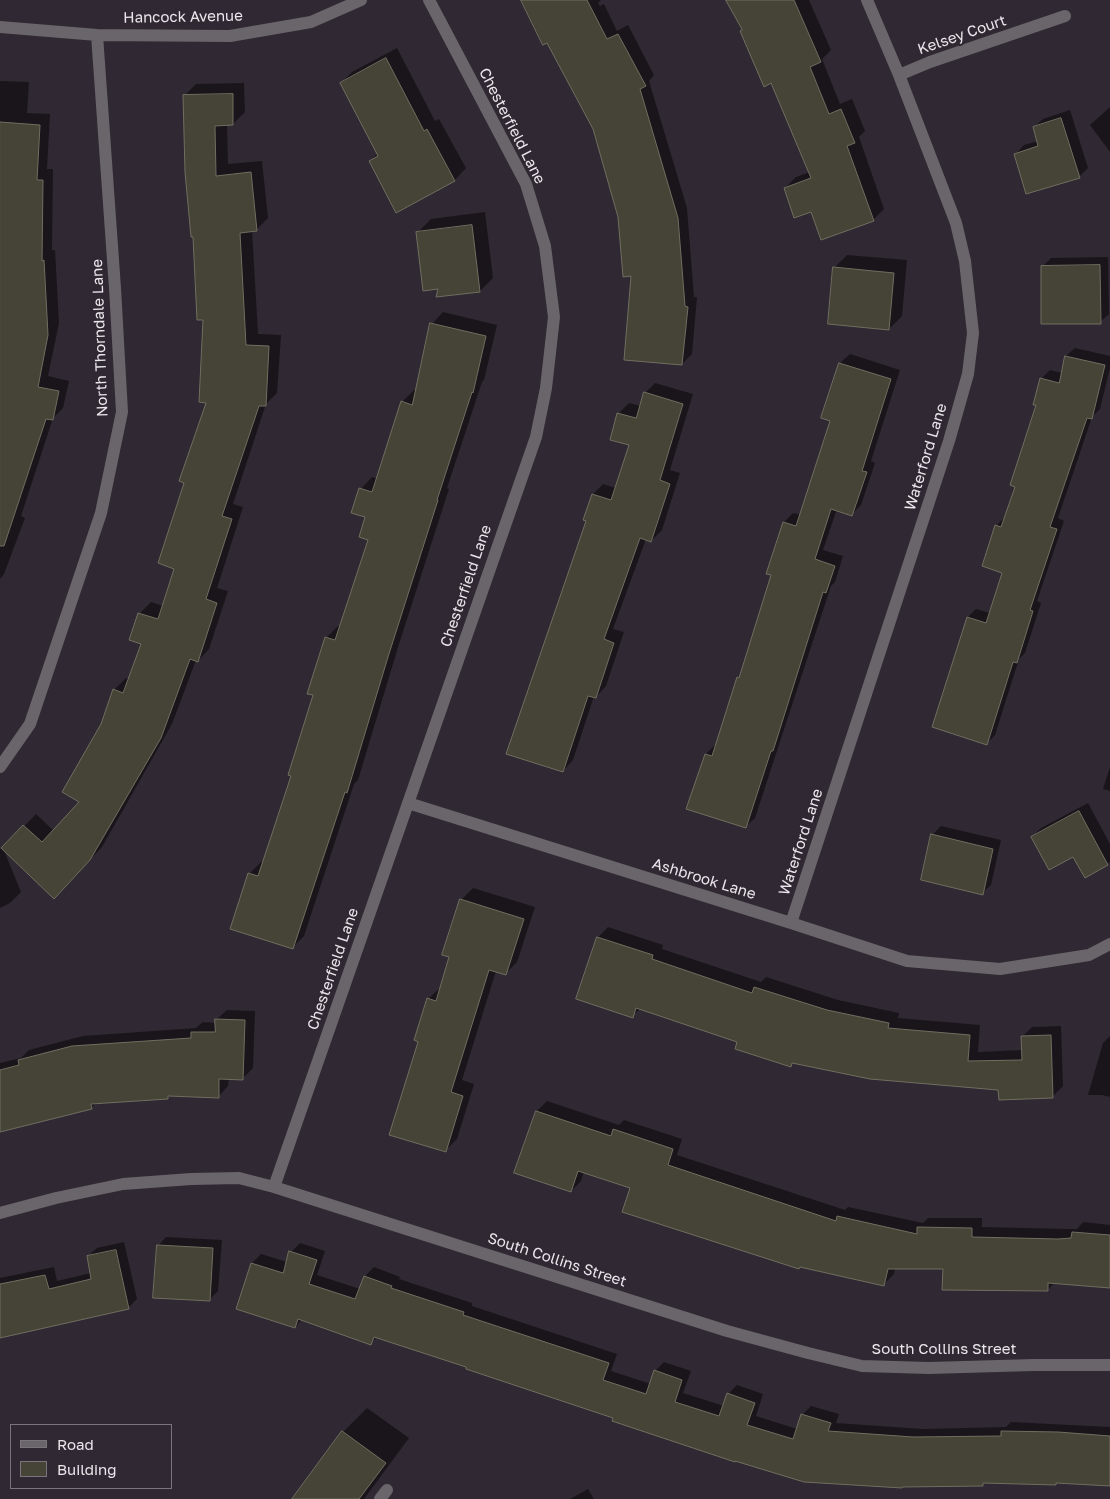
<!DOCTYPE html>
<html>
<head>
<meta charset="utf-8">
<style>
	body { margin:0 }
	#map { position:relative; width:1110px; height:1499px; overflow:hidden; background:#302832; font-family:"Golos Text",sans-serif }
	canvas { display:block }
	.legend { position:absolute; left:10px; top:1424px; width:162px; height:65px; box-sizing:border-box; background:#302832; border:1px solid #7b747c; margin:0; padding:6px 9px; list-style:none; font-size:15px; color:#ebe6ec }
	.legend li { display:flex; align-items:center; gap:10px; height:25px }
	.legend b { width:25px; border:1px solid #7b747c }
</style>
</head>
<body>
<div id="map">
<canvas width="1110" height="1499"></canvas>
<ul class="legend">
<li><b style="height:6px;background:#69656a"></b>Road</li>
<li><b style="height:14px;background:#454437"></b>Building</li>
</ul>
</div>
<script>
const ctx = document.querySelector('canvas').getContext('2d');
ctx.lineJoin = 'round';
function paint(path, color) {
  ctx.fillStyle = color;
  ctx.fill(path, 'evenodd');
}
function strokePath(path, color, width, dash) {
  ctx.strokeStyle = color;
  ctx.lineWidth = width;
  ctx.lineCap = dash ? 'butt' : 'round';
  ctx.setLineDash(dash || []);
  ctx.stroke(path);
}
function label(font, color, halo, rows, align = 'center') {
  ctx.font = font + ' "Golos Text",sans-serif';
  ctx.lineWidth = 4.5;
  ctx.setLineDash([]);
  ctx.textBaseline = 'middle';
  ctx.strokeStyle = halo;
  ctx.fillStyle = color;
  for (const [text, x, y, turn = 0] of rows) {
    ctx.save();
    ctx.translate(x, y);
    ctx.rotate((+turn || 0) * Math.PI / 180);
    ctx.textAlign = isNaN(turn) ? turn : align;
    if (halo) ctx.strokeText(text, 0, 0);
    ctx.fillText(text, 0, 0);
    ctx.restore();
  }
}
const shadow = new Path2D(`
	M522,0H601L598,3L600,6L604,4L617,31L628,25L654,75L649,81L687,208L694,297H697L692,354L682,364L632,275L620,216L594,129L547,42Z
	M728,0H809L831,50L822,59L840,104L852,99L865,131L859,137L884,209L873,220L811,210L785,188L796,177L810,172L772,82Z
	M397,48L435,121L439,119L466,168L455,180L397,211L370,161L378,153L341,83L352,72Z
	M0,81L29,82L27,113L50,114L47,169H53L52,250H55L59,323L48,376L69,381L63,408L53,418L21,516L25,518L4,574L0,579Z
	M244,83L245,112L233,124H227L228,164L262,161L268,218L256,230H252L258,334L281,335L277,393L266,404L233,504L243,507L217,588L228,591L209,649L198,661L196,660L172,724L102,847L66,885L3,848L36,814L54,831L81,802L102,724L114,690L126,678L129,679L142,643L139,614L151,602L163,606L175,568L185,482L208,402L204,319L184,96L196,84Z
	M1110,107V152L1090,125Z
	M1070,110L1088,168L1079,177L1016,154L1024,145L1038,141L1034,127L1043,119Z
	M485,212L493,278L480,291L418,232L431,219Z
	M847,255L907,260L902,316L889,329L834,268Z
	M1108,257L1109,314L1100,322L1042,267L1051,258Z
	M443,312L497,325L484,380L482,382L447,488L449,489L399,644L358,780L354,784L304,936L292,948L249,874L261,862L264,863L292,775L315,695L326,638L338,626L340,627L369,540L367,516L361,489L372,477L378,479L402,402L414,390L416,391L432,324Z
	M1075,348L1110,356V368L1100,409L1092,417L1058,518L1064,521L1037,601L1041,603L1025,653L1019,659L995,735L987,743L968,617L976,609L990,613L1004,572L996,526L1005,517L1017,486L1038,405L1041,379L1050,370L1062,373L1066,356Z
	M850,354L900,370L871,461L875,463L861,505L852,514L837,509L823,550L843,556L835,582L831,586L755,818L745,827L706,754L715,745H717L738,678L741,675L773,575L784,522L793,513L801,515L832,420L840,363Z
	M655,383L693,394L670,470L680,473L662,530L651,541L646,539L613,629L624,632L606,686L596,697L594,696L573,760L563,771L588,520L585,519L593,494L603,484L616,488L630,444L619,413L629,403L641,406L645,393Z
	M1110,767V791L1103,789Z
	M1088,803L1110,844V862L1107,864L1032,837L1041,828Z
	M941,826L1001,840L991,885L982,893L932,835Z
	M3,848L21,892L10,903L0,908V849Z
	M473,888L535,907L517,962L505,974L496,971L462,1080L474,1084L457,1139L445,1151L419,1041L428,999L441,987L450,956L444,954L462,899Z
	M608,927L663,945L662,949L761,982L766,977L838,1000L899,1013L898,1018L980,1025L978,1052L1023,1050L1022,1037L1032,1027L1061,1026L1063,1086L1053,1096L794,1062L791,1066L738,1041L641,1008L632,1016L598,937Z
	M227,1010L255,1011L253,1068L242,1079L229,1078L228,1086L218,1097L171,1095L168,1098L96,1103L91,1108L0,1132V1063L21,1058L29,1050L83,1036L196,1028L203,1022L216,1023V1020Z
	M1110,1036V1097L1102,1095H1088L1103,1043Z
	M547,1101L619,1125L624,1120L682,1139L677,1155L845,1210L848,1207L923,1223L928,1218H982V1227L1069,1229H1077L1083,1222L1110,1225V1287L1055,1282L1048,1290L944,1268L895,1267L894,1274L884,1284L632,1187L584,1171L581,1181L571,1191L537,1111Z
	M166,1237L222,1240L218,1291L210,1299L158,1246Z
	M124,1242L137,1299L128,1308L0,1337V1278L54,1267L57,1281L91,1273L88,1256L97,1248Z
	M300,1243L325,1251L317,1275L360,1289L365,1276L374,1267L400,1277L399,1279L472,1303V1306L617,1354L611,1371L651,1384L655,1371L664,1362L691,1371L683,1393L724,1406L728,1394L737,1385L763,1394L756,1416L797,1429L802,1415L811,1406L839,1414L836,1423L923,1429L1006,1427L1011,1422L1110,1427V1484L1058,1481L1056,1484L986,1481L982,1485L614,1418L468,1366L377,1337L371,1343L302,1319L295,1327L238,1308L252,1263L261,1254L287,1262L291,1252Z
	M367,1408L409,1438L364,1499H294L343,1432Z
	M588,1489L594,1499H570Z`);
const building = new Path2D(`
	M521,0H587L607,39L618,34L646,86L640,89L678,218L685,306L688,307L682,365L624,360L631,276L623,277L618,217L593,129L547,43L543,45Z
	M726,0H794L821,62L810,67L829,114L841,109L855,143L847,146L874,221L821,240L811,212L794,218L784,188L811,178L771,83L764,87L740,31L742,30Z
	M386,58L424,131L427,129L455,181L396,213L369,161L378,156L340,83Z
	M233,94V125L215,126L216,176L251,172L257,231L240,233L246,345L269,346L266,406H259L222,516L232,519L206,599L217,603L198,662L190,659L161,738L90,860L54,899L1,848L23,825L42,842L79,802L62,792L101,724L113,689L123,693L141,644L129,640L138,613L158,619L174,569L158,563L184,483L179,481L206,403L199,402L203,320H197L193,237H191L185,172L183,95Z
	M1061,118L1080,178L1026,194L1014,154L1038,146L1033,127Z
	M0,122L40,125L37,180H43L42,261L44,260L48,335L38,387L59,391L53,420L46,419L4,546H0Z
	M472,225L480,292L436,297L438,289L423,291L416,232Z
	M1100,265L1101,324H1041V266Z
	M833,267L894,273L889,330L828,324Z
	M430,323L486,336L473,393L472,392L437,500H438L388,657L347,793L345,792L293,949L230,929L248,873L258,876L291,776L288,775L313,695L307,694L325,637L335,640L368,540L359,537L365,517L351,513L359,488L372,492L401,401L412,405Z
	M1065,356L1105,365L1092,419L1087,418L1050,527L1057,529L1030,610L1033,611L1017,663L1013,662L987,745L932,727L967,617L986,623L1002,573L982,566L995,525L1001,527L1015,487L1010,485L1036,405H1033L1040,378L1059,383Z
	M839,363L891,379L862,471L867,472L852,516L831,509L815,559L835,566L826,593L823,592L773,751H771L746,828L686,809L705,754L712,756L737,677L739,678L771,575L766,574L783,522L796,526L830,421L821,418Z
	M644,392L683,404L660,480L670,484L651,542L640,538L604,639L614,643L596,698L588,696L563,772L506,754L586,521L583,520L592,494L611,500L629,445L610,440L617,413L636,418Z
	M1079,811L1108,865L1085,878L1073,857L1049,870L1031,837Z
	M931,834L993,849L983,895L921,880Z
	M460,899L524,919L506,975L489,970L451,1092L463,1096L446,1152L389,1135L418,1042L414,1040L427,998L436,1001L449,957L442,955Z
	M597,937L653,955L652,959L752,993L754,987L827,1010L889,1023L888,1028L970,1035L968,1061L1022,1060L1021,1036L1051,1035L1053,1098L999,1100L998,1090L870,1079L792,1063L791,1067L735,1049L737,1042L636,1008L633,1018L576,999Z
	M215,1019L245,1020L243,1080L219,1079V1098L168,1096V1099L91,1104L92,1109L0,1132V1070L19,1065L18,1060L72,1046L191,1038V1032H215Z
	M536,1111L611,1136L613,1129L673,1149L668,1165L836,1221L837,1216L917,1234V1227L972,1228V1237L1058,1239L1071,1238L1072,1232L1110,1235V1288L1048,1283V1291L942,1290L943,1269H888L884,1286L800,1267L799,1269L622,1212L630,1188L578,1171L571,1192L514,1173Z
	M157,1245L213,1248L210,1301L153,1298Z
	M116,1250L129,1309L0,1338V1284L45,1275L49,1289L91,1279L87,1256Z
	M289,1251L317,1260L309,1284L355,1299L364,1276L392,1286L391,1288L464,1312L463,1315L609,1363L603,1380L646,1394L654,1370L682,1380L675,1402L719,1416L727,1393L755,1403L747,1425L793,1439L801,1414L831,1423L828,1431L913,1437L1001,1436V1431L1058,1432L1110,1436V1486L1056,1483V1485L983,1483V1486L902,1487V1488L804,1482L735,1461V1462L612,1421L613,1418L466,1369V1367L374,1337L371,1345L298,1319L295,1328L236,1309L251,1263L283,1273Z
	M342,1431L386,1463L359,1499H292Z`);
const lane = new Path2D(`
	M380,1499L387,1490`);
const street = new Path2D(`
	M0,27L97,35L230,36L311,22L361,0
	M899,75L930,62L1065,16
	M0,767L30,724L101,513L122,412L115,288L97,35
	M408,803L791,923L907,961L1000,969L1089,955L1110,944
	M791,923L949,441L968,374L973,333L965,261L956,223L899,75L867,0
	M274,1187L536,437L546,388L554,317L545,246L526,184L429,0
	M0,1213L56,1198L123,1184L191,1179L239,1178L274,1187L727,1331L808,1353L862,1366L929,1368L1033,1365H1110`);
const streetNames = [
	["Hancock Avenue",183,17,-1],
	["Kelsey Court",962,35,-19],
	["Chesterfield Lane",512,126,63],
	["North Thorndale Lane",100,338,-92],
	["Waterford Lane",926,457,-73],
	["Chesterfield Lane",466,586,-71],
	["Waterford Lane",801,842,-72],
	["Ashbrook Lane",704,879,17],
	["Chesterfield Lane",333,969,-71],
	["South Collins Street",557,1260,18],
	["South Collins Street",944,1349]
];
paint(shadow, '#0007');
paint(building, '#454437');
strokePath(building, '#706e60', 1);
strokePath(lane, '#69656a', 12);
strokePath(street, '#69656a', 12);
label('15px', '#ebe6ec', '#302832', streetNames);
</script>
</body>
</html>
